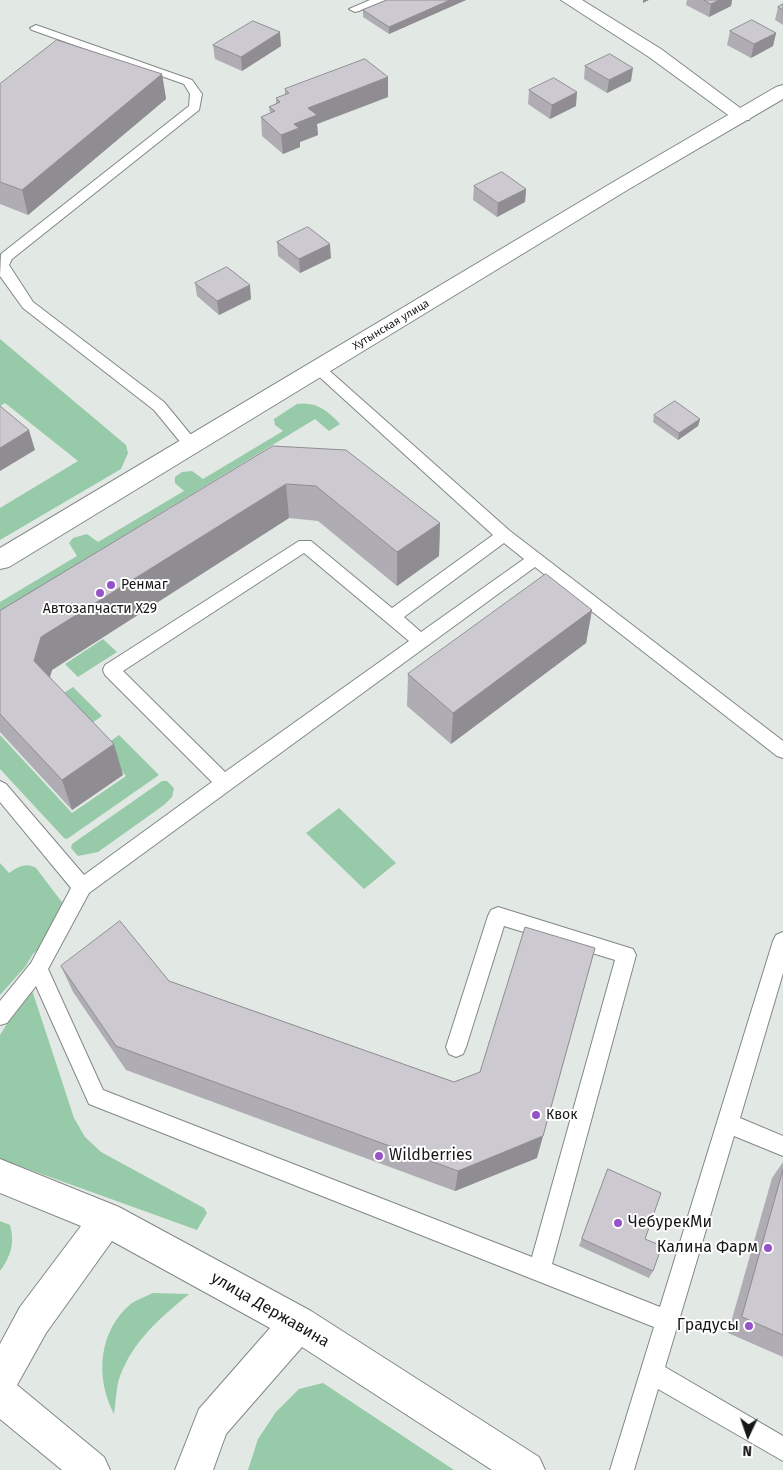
<!DOCTYPE html>
<html>
<head>
<meta charset="utf-8">
<style>
	body { margin:0 }
	#map { position:relative; width:783px; height:1470px; overflow:hidden; background:#e2e9e4; font-family:"Fira Sans",sans-serif }
	canvas { display:block }
	.north { position:absolute; left:723px; top:1410px; width:50px; height:50px; -webkit-text-stroke:4px #fff; paint-order:stroke; rotate:183deg; font-size:14px; font-weight:700; line-height:20px; text-align:center; color:#161817 }
	.north::after { content:''; display:block; margin:auto; width:18px; height:22px; background:#161817; clip-path:polygon(50% 0,100% 100%,50% 72%,0 100%) }
</style>
</head>
<body>
<div id="map">
<canvas width="783" height="1470"></canvas>
<div class="north">N</div>
</div>
<script>
const ctx = document.querySelector('canvas').getContext('2d');
ctx.lineJoin = 'round';
function paint(path, color) {
  ctx.fillStyle = color;
  ctx.fill(path, 'evenodd');
}
function strokePath(path, color, width, dash) {
  ctx.strokeStyle = color;
  ctx.lineWidth = width;
  ctx.lineCap = dash ? 'butt' : 'round';
  ctx.setLineDash(dash || []);
  ctx.stroke(path);
}
function label(font, color, halo, rows, align = 'center') {
  ctx.font = font + ' "Fira Sans",sans-serif';
  ctx.lineWidth = 4;
  ctx.setLineDash([]);
  ctx.textBaseline = 'middle';
  ctx.strokeStyle = halo;
  ctx.fillStyle = color;
  for (const [text, x, y, turn = 0] of rows) {
    ctx.save();
    ctx.translate(x, y);
    ctx.rotate((+turn || 0) * Math.PI / 180);
    ctx.textAlign = isNaN(turn) ? turn : align;
    if (halo) ctx.strokeText(text, 0, 0);
    ctx.fillText(text, 0, 0);
    ctx.restore();
  }
}
const green = new Path2D(`
	M0,339L126,445L128,453L121,469L0,540V508L78,461L5,403L0,406Z
	M297,404C316,401 328,411 340,424L329,431L315,419L0,611V602L77,556L69,543L73,538L87,534L98,542L184,491L175,483V477L182,472L192,471L203,479L283,431L275,425L274,419Z
	M103,639L117,652L78,677L65,664Z
	M73,687L102,716L83,729L55,699Z
	M0,735L72,813L126,776L101,748L119,735L159,775L67,839L64,838L0,769Z
	M162,781H167L174,788L172,797L164,805L98,852L78,856L71,848L72,844Z
	M339,808L396,863L364,889L306,833Z
	M0,863L9,873C18,867 26,862 36,868L74,918L33,954L25,967L0,995Z
	M32,990L74,1118L85,1137L101,1152L204,1208L207,1213L197,1230L0,1159V1035L15,1011Z
	M0,1221L10,1225C15,1243 11,1256 0,1271Z
	M153,1293L189,1294C160,1318 134,1340 120,1376C116,1387 116,1402 114,1414C95,1378 98,1330 132,1303C138,1299 147,1296 153,1293Z
	M323,1383L454,1470H248L258,1439L276,1412L299,1389Z`);
const service = new Path2D(`
	M370,0H386L359,11L355,12L349,9Z
	M36,25L192,80L202,94L199,110L12,259L9,265L33,302L164,402L196,441L198,445L196,449H186L154,410L23,308L0,276L1,254L189,106L190,94L184,84L32,30L30,28Z
	M319,364L324,366L510,531L783,741V758L777,756L535,567L89,893L48,969L103,1090L532,1257L615,960L504,926L466,1047L463,1054L456,1057L449,1054L446,1047L488,916L491,910L498,907L633,949L636,955L552,1264L660,1307L773,941L776,935L783,932V973L740,1118L783,1136V1156L734,1136L665,1367L783,1436V1461L658,1389L634,1470H610L654,1327L89,1104L36,986L7,1023L0,1025V1001L31,963L71,888L0,802V781L6,784L84,875L212,782L105,675L103,670L105,665L299,541H311L392,608L493,535L314,372L312,369ZM504,543L524,559L421,632L404,617ZM304,553L409,641L225,772L123,671Z`);
const minor = new Path2D(`
	M561,0H582L661,49L751,116L749,120H735L649,57Z`);
const tertiary = new Path2D(`
	M783,85V99L629,189L9,567L0,569V548L615,181L776,87Z`);
const primary = new Path2D(`
	M0,1159L119,1207L311,1311L539,1457L545,1470H492L302,1347L226,1434L213,1470H175L199,1409L270,1328L112,1241L46,1333L17,1385L104,1457L110,1470H62L0,1419V1344L20,1307L81,1226L0,1193Z`);
const wall = new Path2D(`
	M387,0H466L389,34L363,17V10Z
	M687,0H732L731,6L709,17L686,5Z
	M783,4V25L775,20L778,7Z
	M730,31L776,33L773,46L751,58L727,45Z
	M213,45L281,46L242,71L215,59Z
	M585,66L631,81L607,93L584,79Z
	M162,74L166,99L28,215L0,204V84Z
	M285,89L388,97L317,124L318,135L300,142V147L283,154L262,136L261,117L270,113L269,107L276,104V98L285,95Z
	M529,90L576,106L550,119L528,104Z
	M474,186L526,189L525,202L497,217L473,200Z
	M277,242L331,258L300,273L278,256Z
	M195,283L251,299L219,315L197,296Z
	M654,415L700,419L698,426L678,440L653,422Z
	M273,446L440,523L439,556L397,586L318,521L289,518L52,670L50,677L123,775L72,810L0,732V611Z
	M592,610L586,643L451,744L407,706L408,674Z
	M61,966L169,981L454,1082L480,1072L537,1158L455,1191L126,1070L73,992Z
	M783,1162V1357L728,1333L772,1178Z
	M608,1169L645,1239L653,1271L649,1278L579,1246Z`);
const shadedWall = new Path2D(`
	M450,0H466L389,34V27Z
	M643,0H649L643,3Z
	M719,0H732L731,6L709,17L711,4Z
	M280,32L281,46L242,71L241,57Z
	M776,33L773,46L751,58L754,44Z
	M633,68L631,81L607,93L609,80Z
	M162,74L166,99L28,215L22,190Z
	M388,77V97L317,124L318,135L300,142V147L283,154L281,135L294,124L308,108Z
	M577,92L576,106L550,119L552,105Z
	M526,189L525,202L497,217L498,203Z
	M330,244L331,258L300,273L299,259Z
	M250,285L251,299L219,315L217,301Z
	M700,419L698,426L678,440L679,433Z
	M29,430L35,450L0,471V448Z
	M286,484L289,518L52,670L45,693L34,661L41,637Z
	M440,523L439,556L397,586V552Z
	M592,610L586,643L451,744L453,713Z
	M114,744L123,775L72,810L62,780Z
	M595,948L537,1158L455,1191L458,1171Z`);
const building = new Path2D(`
	M387,0H450L389,27L363,10Z
	M704,0H719L711,4Z
	M783,4V10L778,7Z
	M752,20L776,33L754,44L730,31Z
	M253,21L280,32L241,57L213,45Z
	M57,40L162,74L22,190L0,182V84Z
	M610,54L633,68L609,80L585,66Z
	M365,59L388,77L308,108L317,115L294,124L299,128L281,135L261,117L275,111L269,107L280,102L276,98L289,93L285,89Z
	M554,78L577,92L552,105L529,90Z
	M502,172L526,189L498,203L474,186Z
	M308,227L330,244L299,259L277,242Z
	M227,267L250,285L217,301L195,283Z
	M675,401L700,419L679,433L654,415Z
	M0,406L29,430L0,448Z
	M273,446L346,450L440,523L397,552L316,486L286,484L41,637L34,661L114,744L62,780L0,714V611Z
	M546,574L592,610L453,713L408,674Z
	M120,921L169,981L454,1082L480,1072L525,927L595,948L543,1136L458,1171L116,1046L61,966Z
	M608,1169L661,1193L645,1239L662,1246L653,1271L582,1239Z
	M783,1170V1335L742,1317Z`);
const markers = [
	[111,585,5,"#9653c8"],
	[100,593,5,"#9653c8"],
	[536,1115,5,"#9653c8"],
	[379,1156,5,"#9653c8"],
	[618,1223,5,"#9653c8"],
	[768,1248,5,"#9653c8"],
	[749,1326,5,"#9653c8"]
];
const farStreetnames = [
	["Хутынская улица",391,325,-31]
];
const poiNames = [
	["Ренмаг",121,585],
	["Автозапчасти X29",100,609,"center"],
	["Квок",546,1115]
];
const nearPoinames = [
	["Wildberries",389,1156],
	["ЧебурекМи",628,1223],
	["Калина Фарм",758,1248,"right"],
	["Градусы",739,1326,"right"]
];
const nearStreetnames = [
	["улица Державина",270,1310,30]
];
paint(green, '#96caa8');
strokePath(service, '#828884', 2);
strokePath(minor, '#828884', 2);
strokePath(tertiary, '#828884', 2);
strokePath(primary, '#828884', 2);
paint(service, '#fff');
paint(minor, '#fff');
paint(tertiary, '#fff');
paint(primary, '#fff');
paint(wall, '#afadb3');
paint(shadedWall, '#8f8d92');
paint(building, '#ccc9d0');
strokePath(building, '#8f8d92', 1);
for (const [x, y, r, color] of markers) {
  const dot = new Path2D();
  dot.arc(x, y, r, 0, 2 * Math.PI);
  ctx.fillStyle = color;
  ctx.fill(dot);
  strokePath(dot, '#fff', 2);
}
label('11px', '#161817', '#fff', farStreetnames);
label('14px', '#161817', '#fff', poiNames, 'left');
label('16px', '#161817', '#fff', nearPoinames, 'left');
label('16px', '#161817', '#fff', nearStreetnames);
</script>
</body>
</html>
